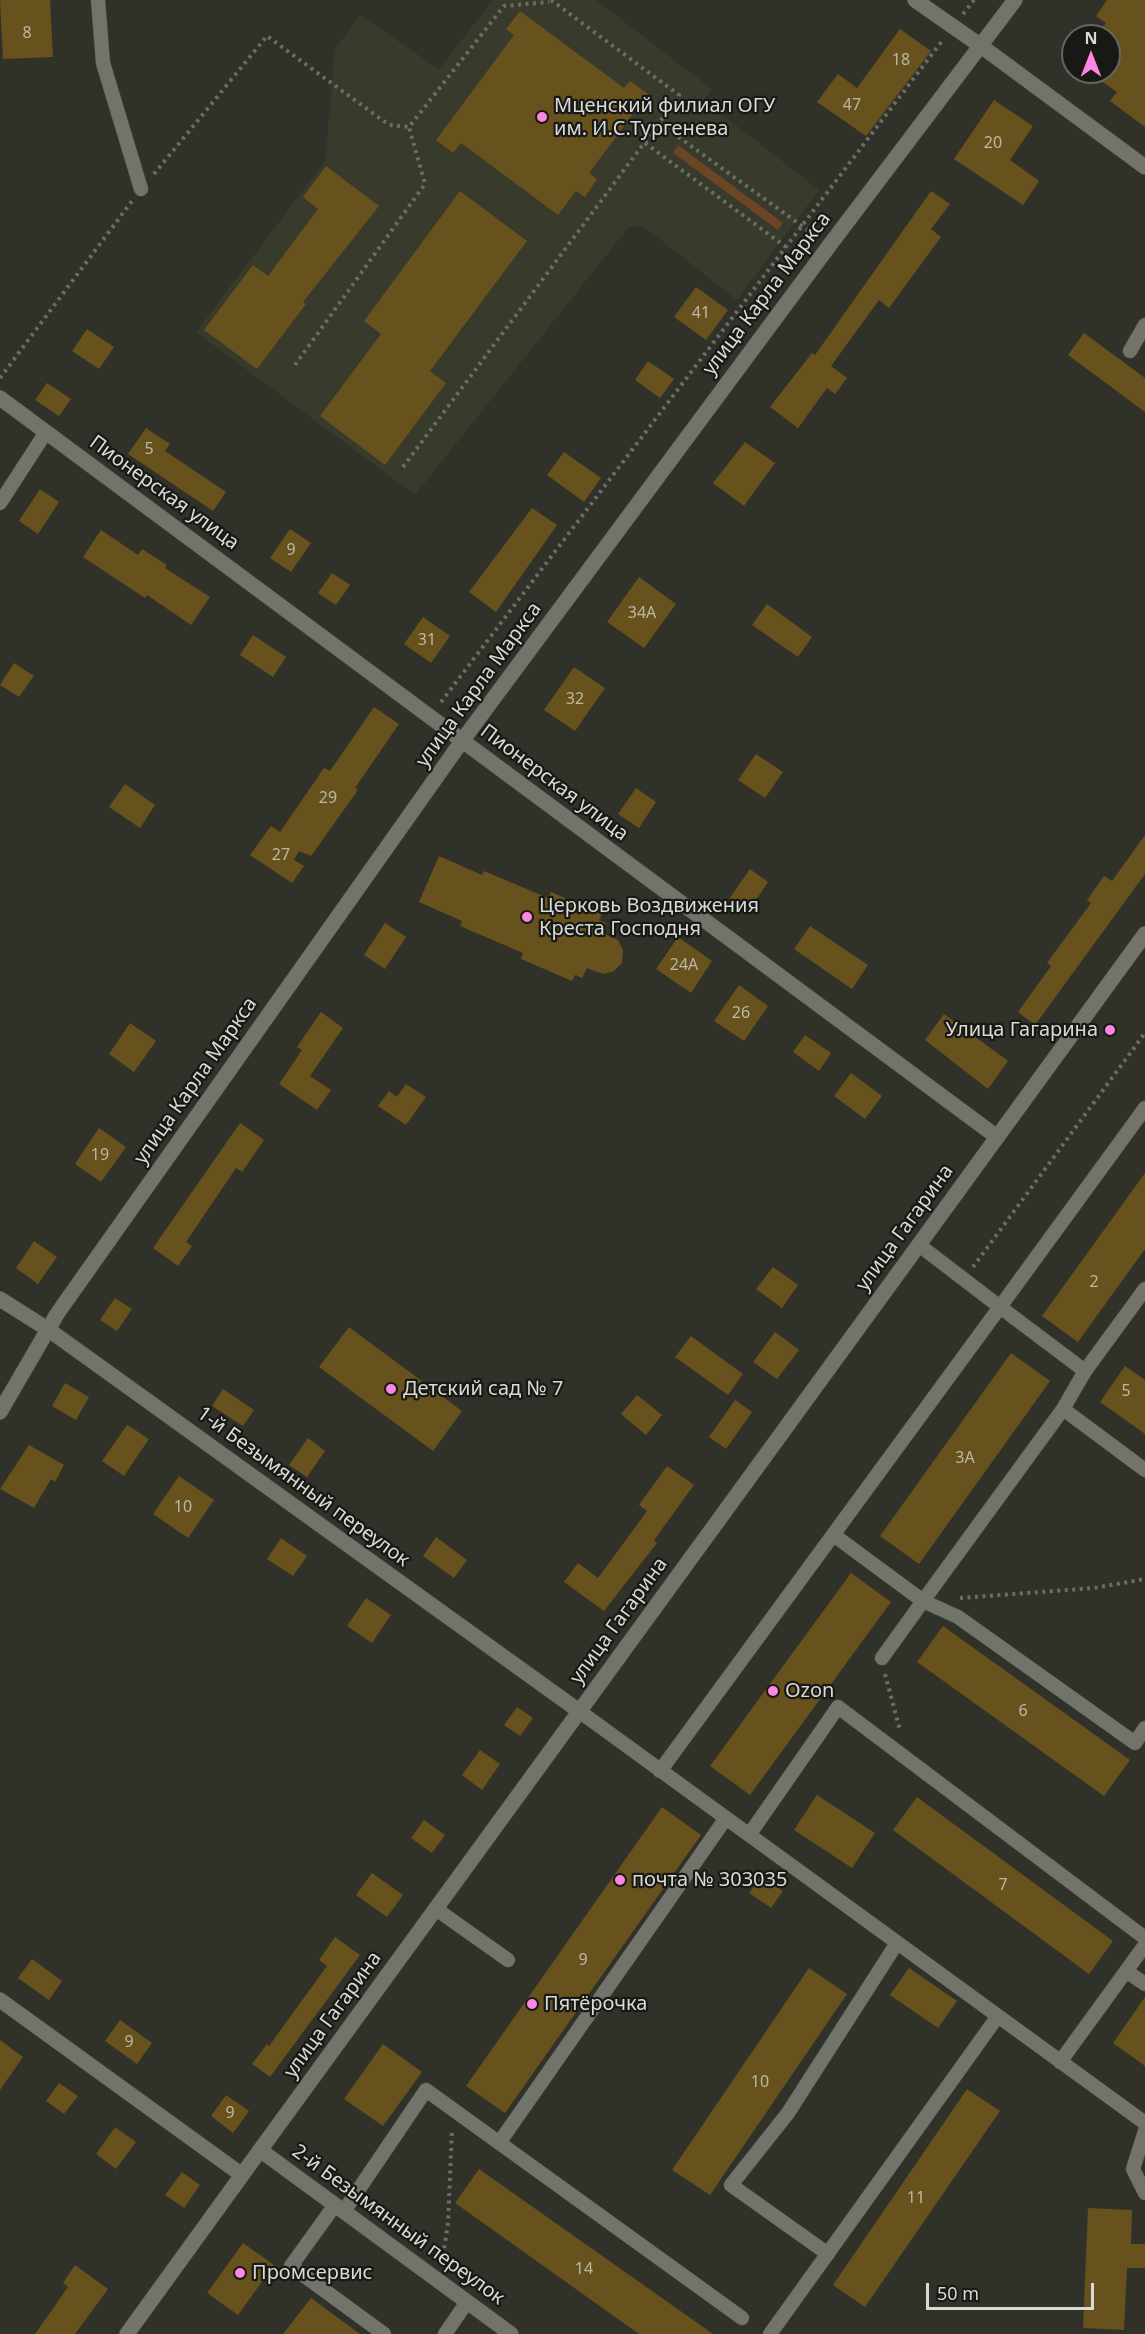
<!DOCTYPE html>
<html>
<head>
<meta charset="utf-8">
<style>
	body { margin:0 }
	#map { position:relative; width:1145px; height:2334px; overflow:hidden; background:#303129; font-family:"Noto Sans",sans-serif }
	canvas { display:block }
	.north { position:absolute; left:1061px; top:24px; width:60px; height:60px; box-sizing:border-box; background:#181815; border:2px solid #656662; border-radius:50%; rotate:0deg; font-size:16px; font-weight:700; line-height:24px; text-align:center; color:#d9dad5 }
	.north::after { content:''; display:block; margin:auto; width:21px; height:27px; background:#fc86e4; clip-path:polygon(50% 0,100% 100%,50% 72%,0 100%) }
	.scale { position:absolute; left:926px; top:2283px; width:168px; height:27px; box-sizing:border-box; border:3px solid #d9dad5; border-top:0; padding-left:8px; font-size:18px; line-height:21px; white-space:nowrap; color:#d9dad5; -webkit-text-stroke:4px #181815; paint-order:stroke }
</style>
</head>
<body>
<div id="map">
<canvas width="1145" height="2334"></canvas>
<div class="north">N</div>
<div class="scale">50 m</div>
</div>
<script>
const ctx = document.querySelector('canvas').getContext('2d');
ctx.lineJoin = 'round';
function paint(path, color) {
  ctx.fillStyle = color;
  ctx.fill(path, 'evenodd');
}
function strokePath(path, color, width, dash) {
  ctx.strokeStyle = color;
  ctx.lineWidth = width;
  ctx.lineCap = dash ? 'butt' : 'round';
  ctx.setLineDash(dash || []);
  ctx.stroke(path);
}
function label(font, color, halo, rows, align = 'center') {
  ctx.font = font + ' "Noto Sans",sans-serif';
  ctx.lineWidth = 4.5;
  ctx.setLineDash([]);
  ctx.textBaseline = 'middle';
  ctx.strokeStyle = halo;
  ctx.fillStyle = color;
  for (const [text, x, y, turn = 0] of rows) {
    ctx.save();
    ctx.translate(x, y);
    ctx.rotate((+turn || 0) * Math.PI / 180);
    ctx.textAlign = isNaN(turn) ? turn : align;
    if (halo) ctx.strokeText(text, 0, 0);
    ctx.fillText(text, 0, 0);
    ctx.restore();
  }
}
const built = new Path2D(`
	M493,0H596L712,89L704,100L819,190L737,300L643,226L629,227L415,495L196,332L325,161L335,49L360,15L439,69Z`);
const green = new Path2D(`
	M678,145L783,223L778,230L673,153Z`);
const building = new Path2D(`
	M0,0H50L53,57L3,59Z
	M1107,0H1145V127L1110,101L1117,92L1088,72H1109V36H1095L1106,23L1096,16Z
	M520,11L624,88L630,81L648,94L589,173L597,179L585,197L576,191L558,215L461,143L453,153L436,140L514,35L506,29Z
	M900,29L931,51L866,136L817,102L838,74L857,88Z
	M994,100L1033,126L1010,160L1039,181L1023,205L954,159Z
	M326,166L379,206L303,302L306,304L257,369L204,330L253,265L268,276L318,209L303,197Z
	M460,191L527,241L430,371L446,383L385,465L320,416L381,334L364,321Z
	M931,191L950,204L931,229L941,237L889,308L879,300L831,366L847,378L835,394L827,388L798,428L770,407L812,353L815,355Z
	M696,287L728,310L706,340L674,317Z
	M87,329L114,347L99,369L72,351Z
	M1084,333L1145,378V412L1068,355Z
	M648,361L674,379L660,398L635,380Z
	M47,383L71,399L59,416L35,400Z
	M146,428L170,444L165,451L226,492L213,511L128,454Z
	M745,442L775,463L744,506L713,483Z
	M564,452L601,478L584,502L547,475Z
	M40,489L59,502L38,534L19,521Z
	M532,508L557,525L496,612L469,592Z
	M290,529L311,543L291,572L270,558Z
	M101,530L138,555L142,549L167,565L165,568L210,597L191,625L147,595L145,598L83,557Z
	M332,573L350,585L336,605L318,593Z
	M639,577L676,604L644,648L607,622Z
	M767,604L812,637L798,657L752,625Z
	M423,617L450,636L431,663L404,644Z
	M253,635L286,657L273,677L240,655Z
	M14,663L34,676L19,697L0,685Z
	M574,667L605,688L575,731L544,710Z
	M374,707L399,724L355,788L358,790L311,856L299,851L294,860L304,866L292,883L250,855L271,826L280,832L324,768L330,771Z
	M756,754L783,772L765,798L738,780Z
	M125,784L155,805L140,828L109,807Z
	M636,788L656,802L639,828L618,814Z
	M1145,835V874L1035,1025L1018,1012L1051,966L1047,963L1091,903L1087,900L1104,876L1112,881Z
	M439,856L482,875L484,871L548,898L551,892L602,914L599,920L606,923L602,933L618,940L623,950L622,963L614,971L603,974L587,968L582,978L575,975L572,981L521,959L523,953L460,926L462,921L419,902Z
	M750,869L768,882L748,912L729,899Z
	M385,923L406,937L385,969L364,955Z
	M810,926L868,965L852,989L794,949Z
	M678,937L712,961L691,993L656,969Z
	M739,985L768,1006L744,1041L714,1021Z
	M321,1012L343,1028L310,1076L331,1090L317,1110L279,1084L302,1050L297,1047Z
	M944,1014L1008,1061L988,1089L925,1040Z
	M130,1023L156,1041L134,1072L109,1054Z
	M805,1035L831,1053L819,1071L793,1052Z
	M851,1073L882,1096L865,1119L834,1096Z
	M406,1084L426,1097L406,1125L378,1106L389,1091L397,1097Z
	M240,1123L264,1140L242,1172L236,1168L186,1242L192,1246L178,1266L153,1248Z
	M99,1128L126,1147L101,1182L75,1164Z
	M1145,1173V1249L1078,1342L1042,1316Z
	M34,1241L57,1257L38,1284L16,1268Z
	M773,1267L798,1285L782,1308L756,1289Z
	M115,1298L132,1309L117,1331L100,1320Z
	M349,1327L462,1411L433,1451L319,1367Z
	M775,1332L799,1350L777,1379L753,1362Z
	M691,1336L743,1374L728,1395L675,1357Z
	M1011,1353L1050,1381L919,1564L880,1536Z
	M1125,1366L1145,1380V1434L1100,1402Z
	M65,1383L89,1397L76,1420L52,1406Z
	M223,1389L254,1410L243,1426L212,1406Z
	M637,1395L662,1415L646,1435L621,1414Z
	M735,1400L752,1412L726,1449L709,1437Z
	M127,1425L149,1439L124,1476L102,1461Z
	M308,1438L325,1451L307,1477L289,1465Z
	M29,1445L64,1465L55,1482L51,1479L34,1508L0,1489Z
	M667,1466L694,1485L654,1540L657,1543L604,1611L564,1582L578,1563L598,1578L647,1511L639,1505Z
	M179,1476L214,1500L188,1538L153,1514Z
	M436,1537L467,1560L454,1578L423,1556Z
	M281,1538L307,1556L293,1576L267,1559Z
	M851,1573L891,1602L750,1795L710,1766Z
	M366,1598L391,1615L372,1643L347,1626Z
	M943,1626L1130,1760L1104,1796L917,1662Z
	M517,1707L533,1718L520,1736L504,1725Z
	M480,1750L500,1764L482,1790L462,1775Z
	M817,1795L875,1833L852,1868L794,1830Z
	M917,1797L1113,1941L1089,1974L893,1830Z
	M662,1807L701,1835L505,2113L466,2086Z
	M424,1820L445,1835L432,1853L411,1838Z
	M372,1873L403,1895L387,1917L356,1895Z
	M761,1876L783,1891L771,1908L749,1893Z
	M335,1937L360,1955L270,2077L252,2064L267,2044L269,2046L327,1966L319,1960Z
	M32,1959L62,1981L49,2000L18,1978Z
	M809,1968L847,1994L710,2195L672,2170Z
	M909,1968L957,2001L938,2028L890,1995Z
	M1145,1997V2066L1113,2043Z
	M120,2020L152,2043L137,2064L105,2041Z
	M0,2040L23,2057L0,2090Z
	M383,2044L422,2072L383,2126L344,2099Z
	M59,2083L78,2096L64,2114L46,2101Z
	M967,2089L1000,2111L865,2307L833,2285Z
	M226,2095L249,2111L233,2133L211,2116Z
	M115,2127L136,2142L116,2169L96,2154Z
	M479,2169L713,2334H639L455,2203Z
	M182,2172L200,2185L184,2208L165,2195Z
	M1088,2208L1132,2210L1131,2244H1145V2268H1127L1124,2330L1083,2328Z
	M243,2243L274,2265L238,2315L207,2293Z
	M75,2265L108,2289L75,2334H35L68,2287L63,2283Z
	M311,2298L360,2334H283Z`);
const path = new Path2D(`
	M551,0L679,95L659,123L816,236
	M963,14L974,0
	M645,143L786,247
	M154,174L267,36L389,125L409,127
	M295,365L425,184L409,127L504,6L549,2
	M0,378L132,201
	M403,467L659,123
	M441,702L942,41
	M973,1267L1145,1033
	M960,1598L1094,1588L1145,1579
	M885,1674L900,1730
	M442,2263L448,2223L452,2130`);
const lane = new Path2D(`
	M98,0L103,63L141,189
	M1130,351L1145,325
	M0,503L46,432
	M1145,1108L1000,1307L1085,1371L1145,1289
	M1085,1371L1063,1409L1145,1470
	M1063,1409L923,1601L958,1617L1135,1743L1145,1728
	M835,1536L923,1601L882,1658
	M579,1711L1145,2123
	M660,1771L1000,1307L919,1245
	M749,1835L838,1707L1145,1938
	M436,1909L508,1960
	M1126,1971L1145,1984
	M1060,2062L1145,1945
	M1145,2131L1133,2169L1145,2193
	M499,2143L726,1818
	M335,2205L291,2266L384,2334
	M344,2211L426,2090L742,2318
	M828,2254L731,2185L788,2113L897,1943
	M445,2334L467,2302
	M770,2334L998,2016`);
const street = new Path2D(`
	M915,0L981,46
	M0,398L997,1137
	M0,1299L49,1330L579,1711
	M260,2150L511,2334
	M127,2334L242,2175`);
const secondary = new Path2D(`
	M981,46L1145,167
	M0,1412L57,1314L462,741L829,246L1015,0
	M0,2000L242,2175L1145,934`);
const markers = [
	[542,117,6,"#fc86e4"],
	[527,917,6,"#fc86e4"],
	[1110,1030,6,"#fc86e4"],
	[391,1389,6,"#fc86e4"],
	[773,1691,6,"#fc86e4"],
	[620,1880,6,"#fc86e4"],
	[532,2004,6,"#fc86e4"],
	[240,2273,6,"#fc86e4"]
];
const numberNames = [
	["8",27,33],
	["18",901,60],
	["47",852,105],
	["20",993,143],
	["41",701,313],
	["5",149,449],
	["9",291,550],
	["34А",642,613],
	["31",427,640],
	["32",575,699],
	["29",328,798],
	["27",281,855],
	["24А",684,965],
	["26",741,1013],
	["19",100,1155],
	["2",1094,1282],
	["5",1126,1391],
	["3А",965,1458],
	["10",183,1507],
	["6",1023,1711],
	["7",1003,1885],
	["9",583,1960],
	["9",129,2042],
	["10",760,2082],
	["9",230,2113],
	["11",916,2198],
	["14",584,2269]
];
const poiNames = [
	["Мценский филиал ОГУ",554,106],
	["им. И.С.Тургенева",554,129],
	["Церковь Воздвижения",539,906],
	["Креста Господня",539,929],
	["Улица Гагарина",1098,1030,"right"],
	["Детский сад № 7",403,1389],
	["Ozon",785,1691],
	["почта № 303035",632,1880],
	["Пятёрочка",544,2004],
	["Промсервис",252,2273]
];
const streetNames = [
	["улица Карла Маркса",767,294,-53],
	["Пионерская улица",164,493,36],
	["улица Карла Маркса",479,685,-54],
	["Пионерская улица",554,783,37],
	["улица Карла Маркса",196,1081,-55],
	["улица Гагарина",905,1228,-54],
	["1-й Безымянный переулок",303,1487,36],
	["улица Гагарина",619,1621,-54],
	["улица Гагарина",333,2015,-54],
	["2-й Безымянный переулок",398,2225,36]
];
paint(built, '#383a2c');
paint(green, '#6c4524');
paint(building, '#67521d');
strokePath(lane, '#4e4f48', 15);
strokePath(street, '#4e4f48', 16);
strokePath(secondary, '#4e4f48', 16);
strokePath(path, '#6c6d66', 4, [3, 4.5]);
strokePath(lane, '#72736a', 14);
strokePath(street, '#72736a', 15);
strokePath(secondary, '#72736a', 15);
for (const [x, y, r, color] of markers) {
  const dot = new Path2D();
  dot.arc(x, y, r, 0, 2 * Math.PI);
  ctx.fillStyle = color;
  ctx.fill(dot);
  strokePath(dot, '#181815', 2);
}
label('16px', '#bcb8a7', null, numberNames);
label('20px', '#d9dad5', '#181815', poiNames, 'left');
label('20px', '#d9dad5', '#181815', streetNames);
</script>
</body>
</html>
